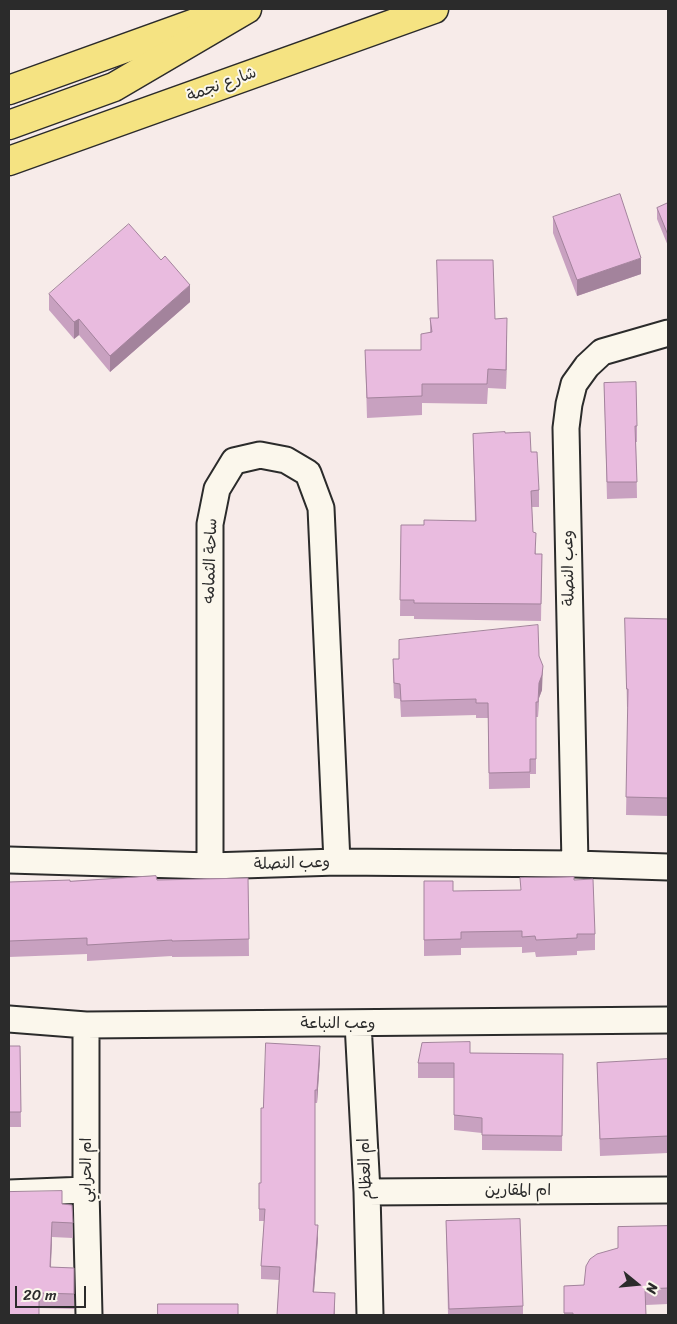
<!DOCTYPE html>
<html>
<head>
<meta charset="utf-8">
<style>
	body { margin:0 }
	#map { position:relative; width:677px; height:1324px; overflow:hidden; background:#f7ebe9; font-family:Sriracha,sans-serif }
	canvas { display:block }
	.frame { position:absolute; inset:0; border:10px solid #2b2b2b; pointer-events:none }
	.north { position:absolute; left:612px; top:1259px; width:50px; height:50px; -webkit-text-stroke:4px #fbf7ec; paint-order:stroke; rotate:107deg; font-size:14px; font-weight:700; line-height:20px; text-align:center; color:#2b2b2b }
	.north::after { content:''; display:block; margin:auto; width:18px; height:22px; background:#2b2b2b; clip-path:polygon(50% 0,100% 100%,50% 72%,0 100%) }
	.scale { position:absolute; left:15px; top:1286px; width:71px; height:22px; box-sizing:border-box; border:2px solid #2b2b2b; border-top:0; padding-left:6px; font-size:15px; line-height:18px; white-space:nowrap; color:#2b2b2b; -webkit-text-stroke:4px #fbf7ec; paint-order:stroke }
</style>
</head>
<body>
<div id="map">
<canvas width="677" height="1324"></canvas>
<div class="frame"></div>
<div class="north">N</div>
<div class="scale">20 m</div>
</div>
<script>
const ctx = document.querySelector('canvas').getContext('2d');
ctx.lineJoin = 'round';
function strokePath(path, color, width, dash) {
  ctx.strokeStyle = color;
  ctx.lineWidth = width;
  ctx.lineCap = dash ? 'butt' : 'round';
  ctx.setLineDash(dash || []);
  ctx.stroke(path);
}
function paint(path, color) {
  ctx.fillStyle = color;
  ctx.fill(path, 'evenodd');
}
function label(font, color, halo, rows, align = 'center') {
  ctx.font = font + ' Sriracha,"Playpen Sans Arabic",sans-serif';
  ctx.lineWidth = 4;
  ctx.setLineDash([]);
  ctx.textBaseline = 'middle';
  ctx.strokeStyle = halo;
  ctx.fillStyle = color;
  for (const [text, x, y, turn = 0] of rows) {
    ctx.save();
    ctx.translate(x, y);
    ctx.rotate((+turn || 0) * Math.PI / 180);
    ctx.textAlign = isNaN(turn) ? turn : align;
    if (halo) ctx.strokeText(text, 0, 0);
    ctx.fillText(text, 0, 0);
    ctx.restore();
  }
}
const minor = new Path2D(`
	M9,860L210,866L337,862L575,864L668,867
	M575,864L566,428L569,404L574,384L587,366L602,352L668,333
	M210,866V524L217,489L234,461L260,455L286,460L308,473L321,508L337,862
	M9,1019L86,1025L668,1020
	M358,1023L367,1192L370,1315
	M86,1025V1190L89,1315
	M367,1192L668,1190
	M9,1193L86,1190`);
const major = new Path2D(`
	M9,90L234,9
	M9,161L434,9`);
const highway = new Path2D(`
	M9,125L114,87L247,9`);
const wall = new Path2D(`
	M668,203V246L657,219V208Z
	M553,217L641,274L577,296L553,233Z
	M437,260L495,319L507,337L506,389L488,388L487,404L422,403V415L367,418L365,350H421L430,332V318H438Z
	M49,294L190,302L110,372L79,335L74,339L49,310Z
	M604,383L637,426V442H636L637,498L607,499Z
	M505,433L531,452L539,490V507H532L533,532L536,554H542L541,621L414,619V616H400L401,525H424L475,521L473,434Z
	M625,618L668,619V816L626,815L628,707H627Z
	M399,640L539,656L542,690L539,698L538,717H536V774H530V788L489,789L488,718H476V715L401,717L400,699L394,698L393,674V659H399Z
	M248,878L249,956L172,957V956L87,961V954L9,957V882Z
	M574,880L595,934V950L577,951V955L536,957L535,952L522,953V947L461,948V955L424,956V881L453,891L520,890Z
	M9,1046H20L21,1127H9Z
	M470,1053L563,1054L562,1151L482,1150V1133L454,1130V1078H418V1063Z
	M320,1059L317,1103H315V1225L318,1238L314,1292L335,1306V1315H277L279,1280L261,1279V1266L264,1221H259V1183H261Z
	M668,1059V1153L600,1156L597,1063Z
	M9,1192L62,1204L72,1205L73,1238L52,1237L51,1267L74,1268V1309L39,1308Z
	M446,1221L523,1306V1315H448Z
	M668,1226V1304L646,1305V1315H564V1286L584,1285L618,1248V1227Z`);
const shadedWall = new Path2D(`
	M641,258V274L577,296V280Z
	M190,285V302L110,372V356Z
	M507,318V337L506,389V370Z
	M79,319V335L74,339V322Z
	M543,666L542,690L539,698L538,717L539,683Z
	M320,1046V1059L317,1103V1090Z
	M52,1222V1237L50,1282V1267Z
	M318,1225V1238L313,1304V1292Z`);
const building = new Path2D(`
	M620,194L641,258L577,280L553,217Z
	M668,203V235L657,208Z
	M129,224L161,260L165,256L190,285L110,356L79,319L74,322L49,294Z
	M437,260H493L495,319L507,318L506,370L488,369L487,384H422V396L367,398L365,350H421V334L432,332L430,318H438Z
	M636,382L637,426H635L637,482H607L604,383Z
	M505,432V433L530,432L531,452H537L539,490L531,491L533,532L536,533L535,554H542L541,604L414,603V600H400L401,525H424V520L476,521L473,434Z
	M625,618L668,619V798L626,797L628,689H627Z
	M538,625L539,656L543,666L542,675L539,683L538,702H536V759H530V772L489,773L488,703H476V699L401,701L400,684L394,683L393,659H399V640Z
	M156,876L157,880L248,878L249,939L172,941V940L87,945V938L9,941V882L70,880V881Z
	M574,877V880L593,879L595,934H577V938L536,940L535,936L522,937V931L461,932V939L424,940V881H453V891L521,890L520,878Z
	M470,1042V1053L563,1054L562,1136L482,1135V1118L454,1115V1063H418L422,1043Z
	M266,1043L320,1046L317,1090H315V1225H318L313,1292L335,1293L334,1315H277L280,1267L261,1266L265,1209H259V1183H261V1108H263Z
	M9,1046H20L21,1112H9Z
	M668,1059V1136L600,1139L597,1063Z
	M62,1191V1204L72,1205L73,1223L52,1222L50,1267L74,1268V1294L39,1293V1315H9V1192Z
	M520,1219L523,1306L449,1309L446,1221Z
	M668,1226V1288L645,1289L646,1315H573V1313H564V1286L584,1285L586,1266L590,1259L597,1254L618,1248V1227Z
	M158,1304H238V1315H158Z`);
const streetNames = [
	["شارع نجمة",222,85,-20],
	["ساحة الثمامه",211,561,-88],
	["وعب النصلة",569,568,-91],
	["وعب النصلة",292,864,-2],
	["وعب النباعة",338,1024],
	["ام العظام",366,1169,-93],
	["ام الحرابي",87,1170,-90],
	["ام المقارين",518,1191]
];
strokePath(minor, '#2b2b2b', 29);
strokePath(major, '#2b2b2b', 31);
strokePath(highway, '#2b2b2b', 31);
strokePath(minor, '#fbf7ec', 25);
strokePath(major, '#f5e382', 28);
strokePath(highway, '#f5e382', 28);
paint(wall, '#c8a1c0');
paint(shadedWall, '#a3839c');
paint(building, '#e9bbdf');
strokePath(building, '#a3839c', 1);
label('16px', '#2b2b2b', '#fbf7ec', streetNames);
</script>
</body>
</html>
